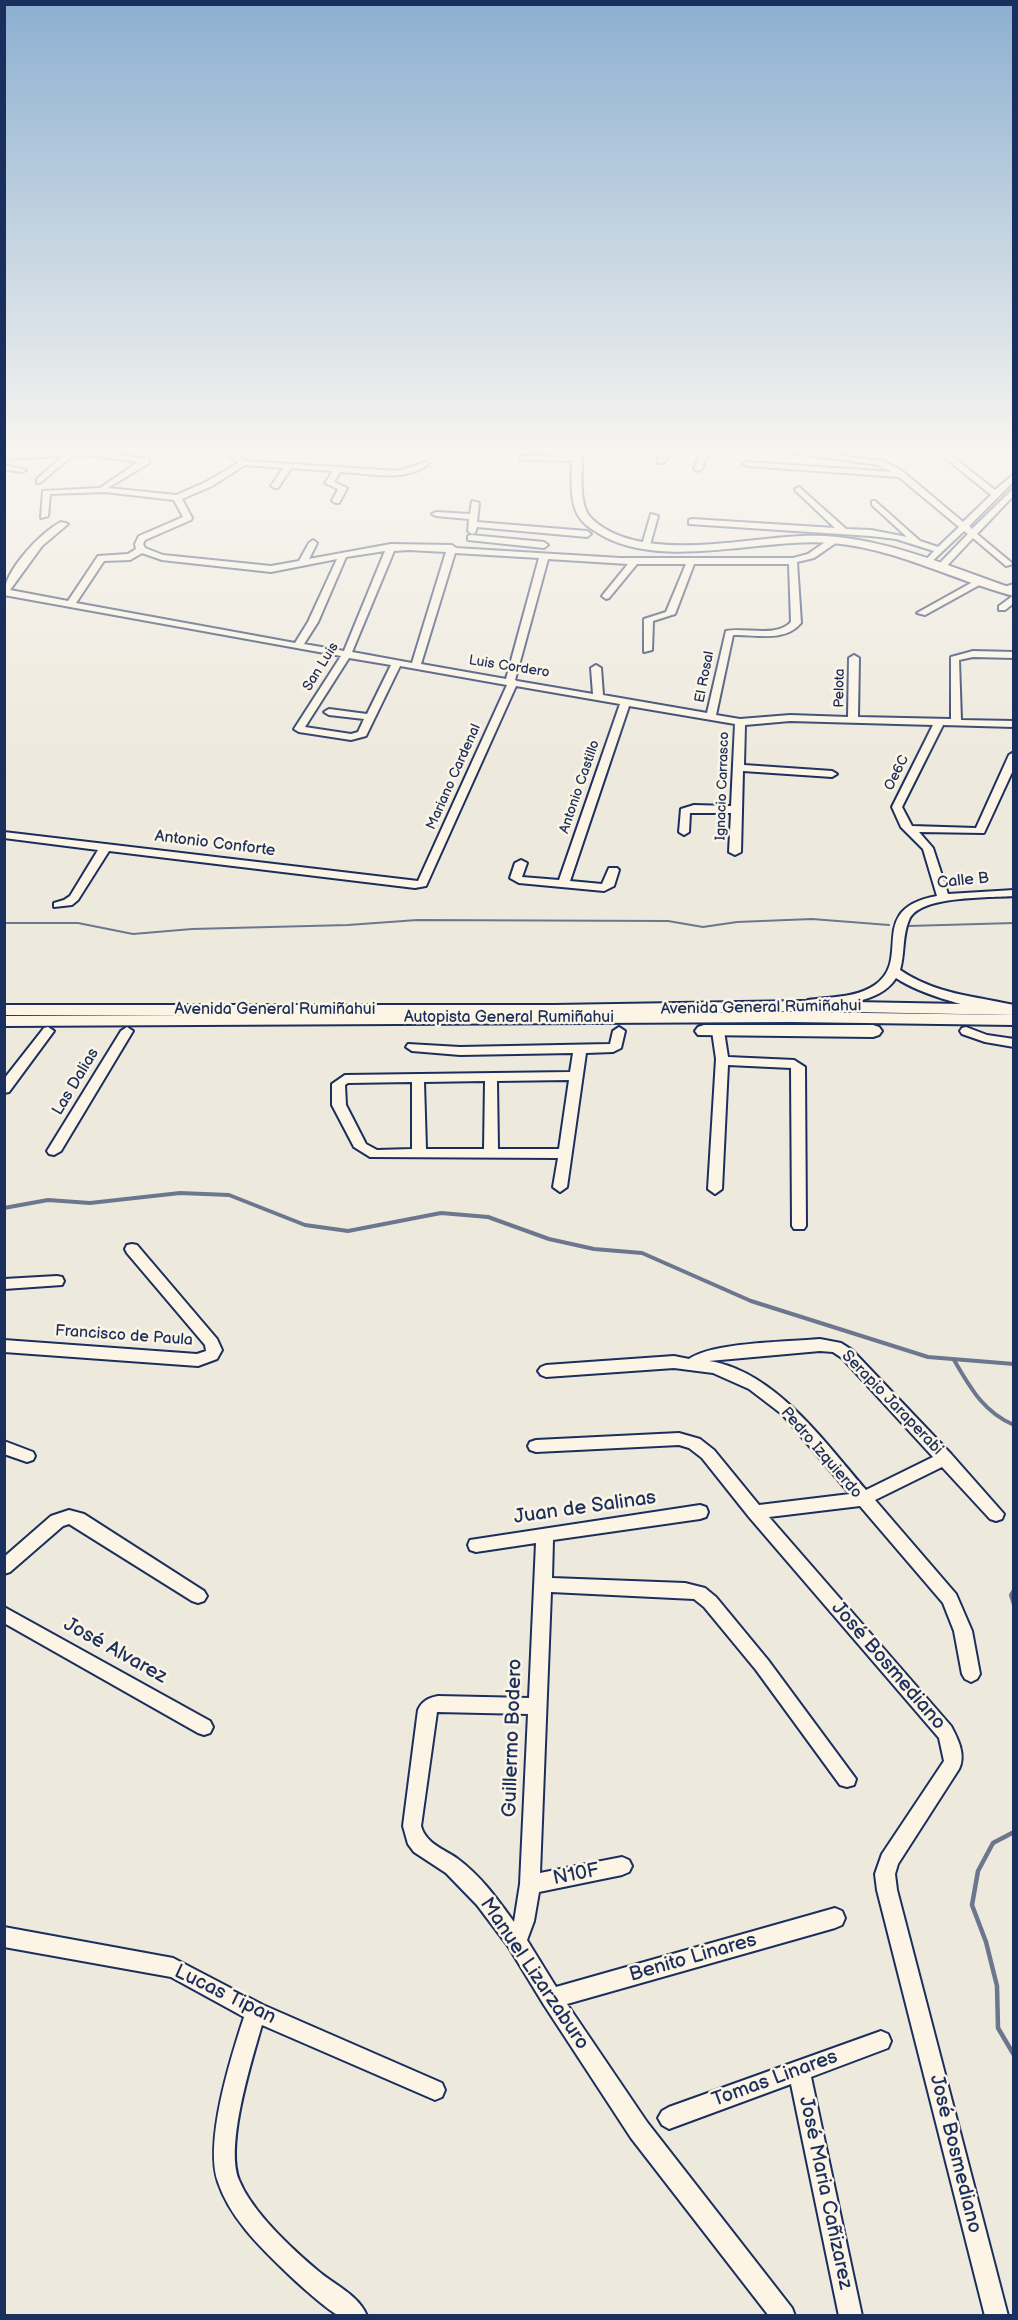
<!DOCTYPE html>
<html>
<head>
<meta charset="utf-8">
<style>
	body { margin:0 }
	#map { position:relative; width:1018px; height:2320px; overflow:hidden; background:#eee9dd; font-family:"Balsamiq Sans",sans-serif }
	canvas { display:block }
	.frame { position:absolute; inset:0; border:6px solid #1b2f5e; pointer-events:none }
</style>
</head>
<body>
<div id="map">
<canvas width="1018" height="2320"></canvas>
<div class="frame"></div>
</div>
<script>
const ctx = document.querySelector('canvas').getContext('2d');
ctx.lineJoin = 'round';
function strokePath(path, color, width, dash) {
  ctx.strokeStyle = color;
  ctx.lineWidth = width;
  ctx.lineCap = dash ? 'butt' : 'round';
  ctx.setLineDash(dash || []);
  ctx.stroke(path);
}
function paint(path, color) {
  ctx.fillStyle = color;
  ctx.fill(path, 'evenodd');
}
function label(font, color, halo, rows, align = 'center') {
  ctx.font = font + ' "Balsamiq Sans",sans-serif';
  ctx.lineWidth = 5;
  ctx.setLineDash([]);
  ctx.textBaseline = 'middle';
  ctx.strokeStyle = halo;
  ctx.fillStyle = color;
  for (const [text, x, y, turn = 0] of rows) {
    ctx.save();
    ctx.translate(x, y);
    ctx.rotate((+turn || 0) * Math.PI / 180);
    ctx.textAlign = isNaN(turn) ? turn : align;
    if (halo) ctx.strokeText(text, 0, 0);
    ctx.fillText(text, 0, 0);
    ctx.restore();
  }
}
const streamFar2 = new Path2D(`
	M4,923H78L133,934L192,929L348,925L417,920L668,921L703,927L737,922L812,919L889,925
	M908,926L1014,923`);
const streamFar1 = new Path2D(`
	M4,1208L48,1200L90,1203L180,1193L229,1195L305,1225L348,1231L441,1213L488,1217L549,1239L594,1249L642,1253L751,1301L928,1357L1014,1364
	M954,1360C970,1387 983,1412 1014,1425
	M1014,1590L1011,1595L1014,1605`);
const stream = new Path2D(`
	M1014,1832L993,1843L978,1871L972,1905L986,1942L997,1986L998,2028L1014,2055`);
const minor = new Path2D(`
	M43,452H102L149,459V463L108,488L176,495L206,482L238,463L226,452H235L245,461L399,471L425,462L429,464C405,483 368,473 340,472L334,482L347,488L339,503H336L332,501L338,489L325,483L333,471L291,468L278,488H275L271,486L283,468L245,465L212,486L182,499L192,518L191,520L145,540L143,544L145,548L163,555L271,566L299,561L309,543L313,540L317,543L309,559L391,544L452,545L456,548L620,558H793L808,554L831,538H837V542L814,558L797,562L801,623C784,643 756,634 733,635L716,715L740,719L790,715L848,717L849,658L854,655L859,658L858,717L951,719V657L973,651L1014,652V658L973,657L959,660L961,720L1014,721V727L943,725L902,807L912,826L976,828L1009,755L1014,752V768L984,833L919,832L933,848L948,894L1014,890V896C990,898 919,895 909,920C902,936 905,953 900,970C935,994 973,996 1014,1005V1011C982,1013 921,995 896,978C879,1005 836,1004 808,1008L802,1004L808,1000C830,997 856,998 875,985C913,959 865,909 937,896L923,849L901,827L892,807L933,725L790,721L745,725L744,765L832,771L837,774L832,777L743,771L741,852L735,855L729,852L731,813H690L689,832L684,835L679,832L681,809L694,805L731,806L735,724L629,706L570,881L602,884L609,868H617L619,870L614,886L604,891L519,883L510,878L515,863L521,860L527,863L522,877L559,880L620,704L516,686L426,886L415,888L109,851L78,900L72,905L54,907V903L64,900L70,896L98,850L4,838V832L418,881L507,685L400,666L366,736L351,740L299,732L294,729L341,656L4,595C4,571 40,533 61,522L68,524L42,546L10,590L68,601L98,556L128,554L136,549L135,544L139,536L183,517L174,500L105,492L50,494L48,516L41,518L43,491L100,488L138,462L87,455H73L40,483H37V479L63,456L4,459V455ZM409,550L446,552L412,663L352,652L394,551ZM385,551L344,651L304,644L318,622L346,557ZM142,553L162,560L271,572L337,559L308,622L295,643L76,603L104,561L130,560ZM455,553L539,558L506,679L421,664ZM548,559L628,564L602,596L606,599L609,598L637,564H686L666,612L644,619V652L652,650L653,621L675,614L694,564H789L791,622C776,638 746,627 726,631L707,713L603,695L601,668L596,665L591,668L593,694L517,681L515,680ZM349,658L391,665L367,714L329,709L324,712L329,715L364,719L358,732L351,734L305,727Z
	M664,452H672L664,463H658L657,461Z
	M700,452H708L702,469L698,471L694,469Z
	M785,452H812L883,461L901,470L963,522L991,495L938,452H947L995,490L1014,474V481L969,526L972,529L1014,488V495L977,534L1013,564L1006,566L973,538L944,569H938V565L968,534L964,531L927,566L923,563L934,551L896,539L871,536L689,524V520L692,519L835,528L796,491L795,489L799,487L846,529L871,530L907,537L872,505V501H875L920,541L938,547L959,527L899,477L747,466L743,464L747,462L892,472L878,465Z
	M524,456L578,457L582,459L578,461L521,460V456Z
	M4,465L26,470L22,472L4,469Z
	M472,501L479,503L477,522L587,531L591,534L587,537L477,527L475,533L472,534L468,531L469,519L436,516L432,514L436,512L470,514Z
	M651,514L658,516L650,545L646,548L642,545Z
	M471,535L544,542L548,545L544,548L468,540V536Z
	M980,578L984,581L983,583L925,615L917,613Z
	M1014,584V590L1001,592L997,589Z
	M1014,595V603L1005,610H999V606Z
	M48,1027L54,1031L9,1092L4,1093V1079L44,1028Z
	M127,1027L133,1031L61,1151L54,1155L49,1154L47,1151L121,1031Z
	M619,1027L625,1031L621,1048L613,1052L586,1053L567,1187L560,1192L553,1187L558,1158L370,1157L354,1147L332,1105V1084L345,1075L570,1072L573,1053L460,1055L412,1051L406,1047L408,1044L460,1047L610,1044L613,1031ZM569,1080L559,1149H498L497,1081ZM485,1081L484,1149H426L424,1082ZM412,1082V1149L377,1150L366,1144L346,1105L345,1085L348,1083Z
	M718,1027L724,1031L728,1057L794,1060L805,1067L806,1226L804,1229H794L792,1226L791,1068L728,1065L722,1189L715,1194L708,1189L716,1059L712,1031Z
	M966,1027L987,1035L1014,1039V1047L985,1042L962,1034L960,1031L962,1028Z
	M132,1244L137,1245L217,1339L222,1350L217,1359L198,1366L4,1352V1340L197,1354L206,1351L205,1345L127,1253L125,1249L127,1245Z
	M57,1276L62,1277L64,1281L62,1285L4,1289V1279Z
	M820,1339L841,1343L852,1350L951,1454L1004,1514L1002,1519L996,1521L990,1519L942,1467L875,1500L956,1594L972,1631L980,1674L977,1679L971,1682L965,1679L962,1674L954,1631L943,1603L860,1506L769,1517L951,1726C958,1739 966,1755 959,1769L898,1864L895,1874L897,1890L1008,2316H985L877,1890L875,1874L882,1854L944,1761L939,1738L749,1517L702,1458L689,1448L679,1445L536,1452L530,1450L528,1446L530,1442L536,1440L679,1433L700,1439L714,1450L759,1505L850,1494L783,1415L749,1389L713,1373L674,1368L546,1377L541,1375L538,1371L541,1367L546,1365L674,1356L689,1359C713,1342 788,1342 820,1339ZM820,1351L833,1352L842,1358L933,1457L866,1490C825,1443 775,1371 709,1361Z
	M4,1441L33,1452L35,1456L33,1460L27,1462L4,1454Z
	M700,1505L706,1507L708,1512L706,1517L700,1519L553,1540L552,1578L685,1583L705,1588L716,1597L768,1660L856,1779L854,1785L847,1787L840,1785L756,1670L704,1607L694,1599L551,1592L540,1873L622,1857L629,1860L632,1866L629,1872L622,1875L539,1892L534,1921L527,1940L556,1987L835,1908L842,1911L845,1918L842,1925L835,1928L567,2004L647,2122L792,2308L795,2316H769L631,2138L544,2005L508,1946L477,1905L446,1873L414,1852L408,1844L403,1826L418,1710C422,1701 428,1698 438,1696L529,1698L536,1543L476,1552L470,1550L468,1545L470,1540ZM437,1712L528,1714L520,1884L514,1922C498,1900 481,1876 458,1859C444,1849 426,1844 421,1826Z
	M69,1510L84,1514L204,1591L207,1596L204,1601L198,1603L192,1601L69,1524L63,1526L10,1572L4,1574V1557L51,1516Z
	M4,1607L210,1721L213,1727L210,1733L204,1735L198,1733L4,1623Z
	M4,1927L173,1958L263,2005L442,2083L445,2090L442,2097L435,2100L262,2025L261,2028C251,2063 225,2146 239,2180C252,2212 291,2248 317,2270C333,2284 359,2295 367,2316C359,2316 347,2318 340,2316C329,2312 293,2279 283,2269C258,2245 229,2216 218,2182C204,2142 231,2057 244,2017L171,1977L4,1947Z
	M881,2031L888,2034L891,2041L888,2048L811,2077L862,2316H839L791,2084L669,2129L662,2125L658,2118L662,2111L669,2107Z`);
const major = new Path2D(`
	M572,452H582C583,471 577,505 592,519C640,564 743,538 802,536C875,533 945,565 1014,589V596C952,580 896,548 831,543C762,537 660,572 598,533C590,528 583,524 578,515C568,497 573,472 572,452Z
	M801,1001L1014,1005V1015L801,1011L554,1015H4V1005H554Z`);
const highway = new Path2D(`
	M791,1012L1014,1015V1025L791,1022L4,1026V1016Z
	M704,1025H873L879,1027L882,1031L879,1035L873,1037L698,1035L695,1031L698,1027Z`);
const farStreetnames = [
	["San Luis",321,667,-58],
	["Luis Cordero",509,667,9],
	["El Rosal",705,677,-79],
	["Pelota",840,688,-89],
	["Oe6C",897,773,-63],
	["Mariano Cardenal",454,777,-66],
	["Ignacio Carrasco",723,786,-88],
	["Antonio Castillo",580,787,-71]
];
const streetNames = [
	["Antonio Conforte",215,844,7],
	["Calle B",963,881,-6],
	["Avenida General Rumiñahui",761,1008,-1],
	["Avenida General Rumiñahui",275,1010],
	["Autopista General Rumiñahui",509,1018],
	["Las Dalias",76,1082,-59],
	["Francisco de Paula",124,1336,4],
	["Serapio Jaraperabi",892,1403,46],
	["Pedro Izquierdo",821,1453,49]
];
const nearStreetnames = [
	["Juan de Salinas",585,1508,-8],
	["José Alvarez",115,1651,29],
	["José Bosmediano",888,1666,49],
	["Guillermo Bodero",513,1738,-88],
	["N10F",576,1875,-11],
	["Benito Linares",693,1958,-16],
	["Manuel Lizarzaburo",534,1974,56],
	["Lucas Tipan",225,1995,26],
	["Tomas Linares",775,2079,-20],
	["José Bosmediano",955,2154,76],
	["José Maria Cañizarez",825,2193,78]
];
strokePath(streamFar2, '#6c778f', 2);
strokePath(streamFar1, '#6c778f', 4);
strokePath(stream, '#6c778f', 4.5);
strokePath(minor, '#1b2f5e', 4);
strokePath(major, '#1b2f5e', 4);
strokePath(highway, '#1b2f5e', 4);
paint(minor, '#fcf5e5');
paint(major, '#fcf5e5');
paint(highway, '#fcf5e5');
const sky = ctx.createLinearGradient(0, 0, 0, 777);
sky.addColorStop(0, '#8cafd1');
sky.addColorStop(0.58, '#f7f5f0');
sky.addColorStop(1, '#f7f5f000');
ctx.fillStyle = sky;
ctx.fillRect(0, 0, 1018, 777);
label('14px', '#1b2f5e', '#fcf5e5', farStreetnames);
label('16px', '#1b2f5e', '#fcf5e5', streetNames);
label('20px', '#1b2f5e', '#fcf5e5', nearStreetnames);
</script>
</body>
</html>
